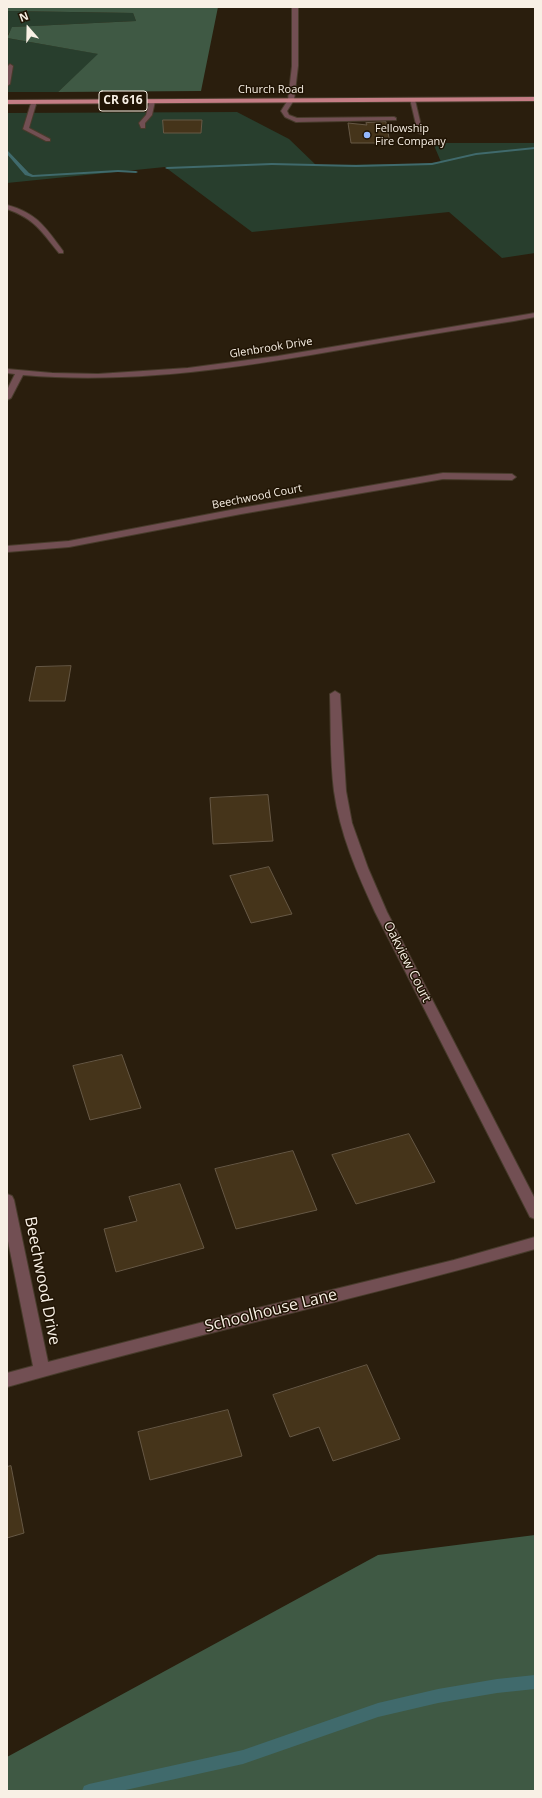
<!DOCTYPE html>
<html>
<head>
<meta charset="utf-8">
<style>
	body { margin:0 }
	#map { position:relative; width:542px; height:1798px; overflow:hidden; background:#2a1e0d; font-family:"Open Sans",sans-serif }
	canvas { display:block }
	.frame { position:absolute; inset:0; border:8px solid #f8f0e5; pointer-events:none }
	.north { position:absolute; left:8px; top:8px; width:40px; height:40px; -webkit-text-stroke:3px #201404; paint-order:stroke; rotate:340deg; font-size:11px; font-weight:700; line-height:16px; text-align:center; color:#f8f0e5 }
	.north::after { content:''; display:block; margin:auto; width:14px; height:18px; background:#f8f0e5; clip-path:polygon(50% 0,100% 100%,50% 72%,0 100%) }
</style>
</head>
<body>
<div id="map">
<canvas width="542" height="1798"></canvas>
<div class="frame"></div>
<div class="north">N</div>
</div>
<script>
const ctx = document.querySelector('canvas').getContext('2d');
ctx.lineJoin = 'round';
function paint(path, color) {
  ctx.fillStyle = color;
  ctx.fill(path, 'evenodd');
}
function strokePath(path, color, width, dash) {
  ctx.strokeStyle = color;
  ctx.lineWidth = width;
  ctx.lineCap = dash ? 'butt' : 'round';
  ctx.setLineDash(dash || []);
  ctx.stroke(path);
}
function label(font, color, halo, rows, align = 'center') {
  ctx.font = font + ' "Open Sans",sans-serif';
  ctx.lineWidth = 3;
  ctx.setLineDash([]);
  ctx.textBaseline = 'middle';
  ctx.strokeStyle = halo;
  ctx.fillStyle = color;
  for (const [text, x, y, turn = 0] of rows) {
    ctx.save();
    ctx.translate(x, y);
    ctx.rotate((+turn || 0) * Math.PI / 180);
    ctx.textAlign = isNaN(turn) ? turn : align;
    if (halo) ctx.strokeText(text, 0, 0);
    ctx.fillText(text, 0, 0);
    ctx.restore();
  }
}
const green = new Path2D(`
	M7,11L133,13L136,21L13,27L7,36Z
	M7,38L99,54L58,92H7Z
	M237,112L289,139L316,165L418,164L441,162L433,143H535V253L502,258L449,212L252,232L165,167L7,183V113Z`);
const forest = new Path2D(`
	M7,7H218L201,91L58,92L98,54L7,38L12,27L136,21L133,13L7,11Z
	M535,1535V1791H7V1757L378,1555Z`);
const stream = new Path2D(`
	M535,147V149L476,155L432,165L356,167L272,165L167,169L165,168L167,167L272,163L356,165L432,163L476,153Z
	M7,150L29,173L33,175L118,170L136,171L138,172L136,173L118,172L32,177L25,175L7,154Z
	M535,1675V1689L497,1693L438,1703L378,1717L243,1764L121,1791H82L84,1786L89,1784L243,1750L378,1703L438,1689L497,1679Z`);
const building = new Path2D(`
	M163,120H202L201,133H164Z
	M386,122L390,143H351L348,123L367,125L366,123Z
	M71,666L65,701H29L36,667Z
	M268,795L273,841L213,844L210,798Z
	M269,867L292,914L251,923L230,876Z
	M122,1055L141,1108L90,1120L73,1066Z
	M409,1134L435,1182L356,1204L332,1155Z
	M293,1151L317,1210L236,1229L215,1169Z
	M180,1184L204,1248L116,1272L104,1229L137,1221L129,1197Z
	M367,1365L400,1439L333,1461L319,1427L290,1437L273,1395Z
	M228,1410L242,1456L150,1480L138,1432Z
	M11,1466L24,1533L7,1538V1467Z`);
const minor = new Path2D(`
	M292,7H298V66L294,100L287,111L289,115L297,118L394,117L396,118V120L296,122L285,117L281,111L288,100L292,66Z
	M10,64L13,66L10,84L7,86V67Z
	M410,99L415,100L423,134L418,133Z
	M32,100L37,101L29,128L50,139V141H46L23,129Z
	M150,100L155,101L152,115L145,123V128H141L139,123L146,115Z
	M7,205C37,213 45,227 63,251V253H59C41,231 35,219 7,209Z
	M535,313V317L514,321C463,329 413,337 362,346C250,366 137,385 23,375L11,398L7,400V390L15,374L7,373V369L52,373L98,374L188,368L278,356Z
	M443,473L512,474L516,477L512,480L443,479L241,514L69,547L7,552V546L69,541L241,508Z
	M335,691L340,694L346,791L352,823L368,868L387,912L535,1199V1219L530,1217L528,1213L375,912C357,873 340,834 334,791C330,759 331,726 330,694Z
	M7,1194L12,1196L14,1200L48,1362L254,1309L454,1260L535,1237V1249C360,1299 182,1337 7,1387V1373L33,1366L7,1236Z`);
const major = new Path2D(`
	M535,97V101L7,104V100Z`);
const markers = [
	[367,135,4,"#93b7fd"]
];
const farStreetnames = [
	["Church Road",271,90],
	["Glenbrook Drive",271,348,-9],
	["Beechwood Court",257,497,-11]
];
const farPoinames = [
	["Fellowship",375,129],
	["Fire Company",375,142]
];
const shields = [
	[123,101,48]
];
const shieldNames = [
	["CR 616",123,101]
];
const streetNames = [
	["Oakview Court",407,962,63]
];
const nearStreetnames = [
	["Beechwood Drive",42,1281,79],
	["Schoolhouse Lane",271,1311,-14]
];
paint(green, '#283e2d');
paint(forest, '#3f5944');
paint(stream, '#406a6c');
paint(building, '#45341a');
strokePath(building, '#665845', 1);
strokePath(minor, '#473b2b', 2);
strokePath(major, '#473b2b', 2);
paint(minor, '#724f53');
paint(major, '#c57d85');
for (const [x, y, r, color] of markers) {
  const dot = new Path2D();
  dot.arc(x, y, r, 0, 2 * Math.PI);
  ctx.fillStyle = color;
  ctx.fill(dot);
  strokePath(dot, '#201404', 1.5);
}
label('11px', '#f8f0e5', '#201404', farStreetnames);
label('11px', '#f8f0e5', '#201404', farPoinames, 'left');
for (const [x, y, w] of shields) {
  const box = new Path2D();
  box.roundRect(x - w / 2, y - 10, w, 20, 3);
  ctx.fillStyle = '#201404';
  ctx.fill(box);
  strokePath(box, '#f8f0e5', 1);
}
label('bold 12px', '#f8f0e5', null, shieldNames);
label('13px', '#f8f0e5', '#201404', streetNames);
label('16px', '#f8f0e5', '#201404', nearStreetnames);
</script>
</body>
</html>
